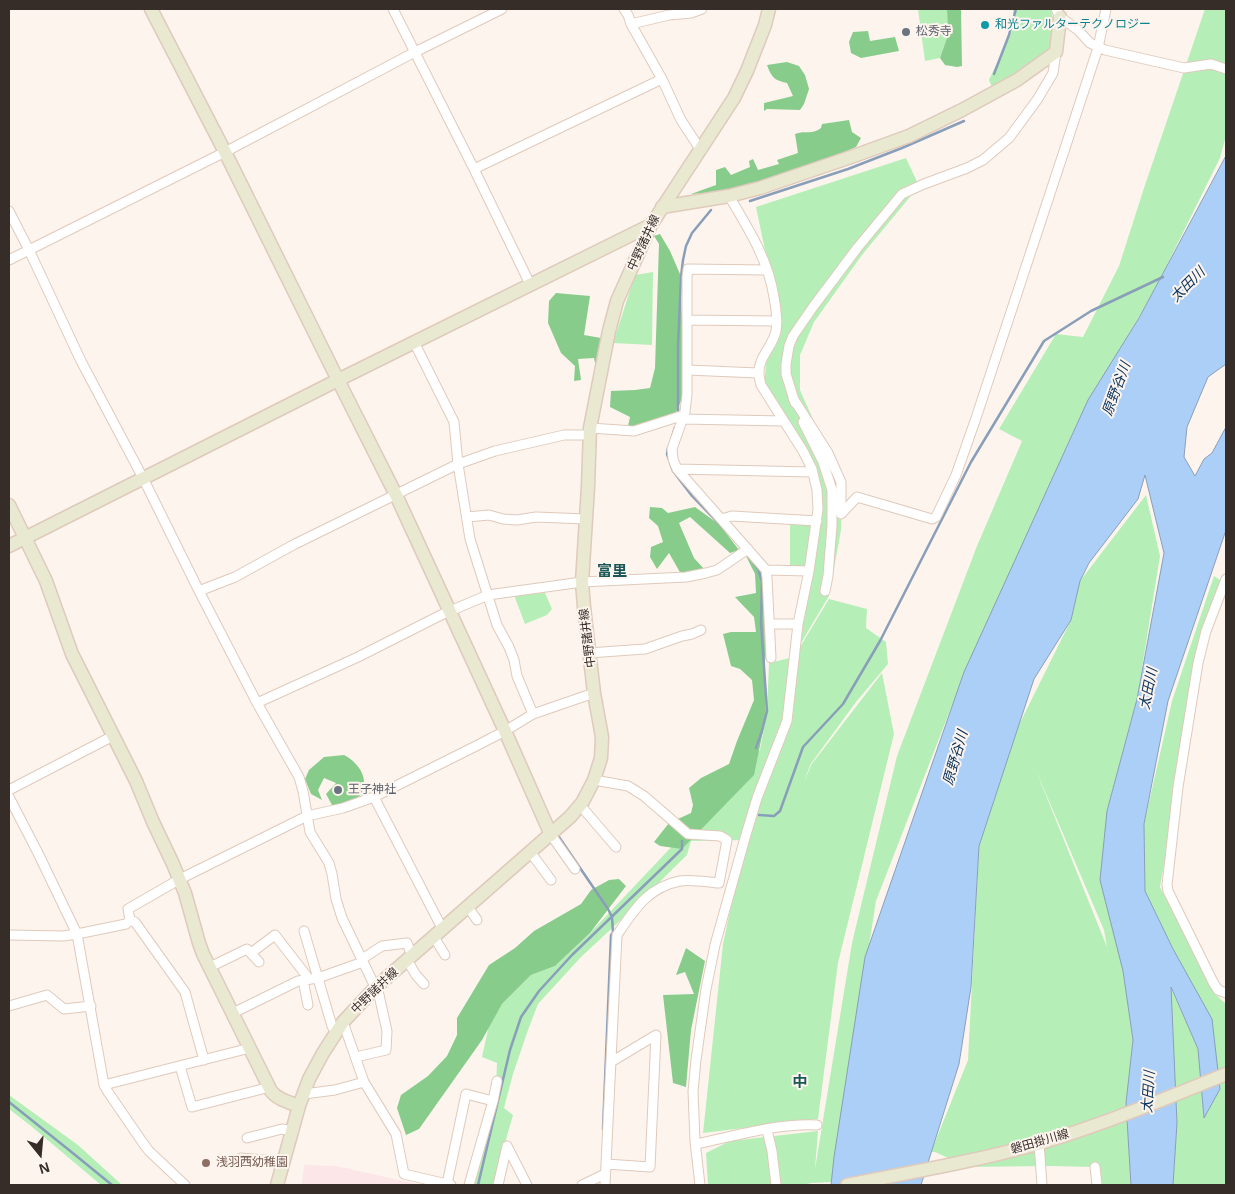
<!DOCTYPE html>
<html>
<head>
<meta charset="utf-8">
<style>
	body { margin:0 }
	#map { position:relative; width:1235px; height:1194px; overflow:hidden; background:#fdf4ee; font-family:Helvetica,sans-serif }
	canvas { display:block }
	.frame { position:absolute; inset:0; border:10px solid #362d28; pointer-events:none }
	.north { position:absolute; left:15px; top:1129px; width:50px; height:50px; -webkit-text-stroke:4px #fdf4ee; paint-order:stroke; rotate:163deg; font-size:14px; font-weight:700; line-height:20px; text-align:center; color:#362d28 }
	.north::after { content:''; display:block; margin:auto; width:18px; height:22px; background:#362d28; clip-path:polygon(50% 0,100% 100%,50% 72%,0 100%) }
</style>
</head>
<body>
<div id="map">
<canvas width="1235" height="1194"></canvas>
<div class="frame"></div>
<div class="north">N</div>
</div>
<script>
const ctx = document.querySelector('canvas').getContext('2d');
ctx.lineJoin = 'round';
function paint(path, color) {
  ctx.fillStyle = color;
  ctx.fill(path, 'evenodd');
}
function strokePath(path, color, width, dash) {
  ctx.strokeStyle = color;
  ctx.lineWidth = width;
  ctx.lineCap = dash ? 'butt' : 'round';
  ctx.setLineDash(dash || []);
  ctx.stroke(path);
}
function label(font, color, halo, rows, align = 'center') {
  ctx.font = font + ' Helvetica,"Noto Sans JP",sans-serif';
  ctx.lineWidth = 4;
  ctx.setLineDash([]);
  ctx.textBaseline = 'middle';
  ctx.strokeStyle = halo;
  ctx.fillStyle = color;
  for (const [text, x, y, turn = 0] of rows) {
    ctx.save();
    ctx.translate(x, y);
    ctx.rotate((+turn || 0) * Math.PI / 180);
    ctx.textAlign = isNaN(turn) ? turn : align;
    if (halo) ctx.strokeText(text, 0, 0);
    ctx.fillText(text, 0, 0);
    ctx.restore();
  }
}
const industrial = new Path2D(`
	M304,1165L336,1166L421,1185H302Z`);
const green = new Path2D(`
	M918,9H947L948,35L940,58L925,61Z
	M1013,9H1051L1054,26L1053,50L1048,55L992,87L989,80L1013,29Z
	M1205,9H1226V136L1220,158L1153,293L1078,422L961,682L876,901L832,1182L812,1183L800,1185H708L706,1153L730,1141L818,1131L815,1169L852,943L897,756L977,546L1022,441L999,429L1056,334L1083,337L1119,266L1144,188Z
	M906,158L919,186L862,255L814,322L800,355V390L841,482V530L829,596L795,653L817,493L803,451L764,390L767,350L777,308L756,207Z
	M653,272L652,345L613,343L635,275Z
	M1146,495L1160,556L1137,699L1107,811L1123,971L1133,1040L1126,1103L1131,1185H1098L1095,1167L1049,1166L968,1167L935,1152H931L968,1060L979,846L1018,727L1071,620L1080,581ZM1035,768L1104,930L1107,947Z
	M790,523L812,525L807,567L790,566Z
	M1214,576L1220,580L1203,643L1160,887L1216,995L1226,1004V1185H1173L1177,1123L1170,986L1198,1049L1204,1117L1220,1089L1173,949L1145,891L1144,824L1172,701Z
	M545,593L552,609L547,615L525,624L514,595Z
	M829,599L867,609L866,628L886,642L888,664L856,702L810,765L804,783L811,765L882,673L894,734L838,963L818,1119L703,1133L723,944L745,840L691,841L687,855L623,918L581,957L538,1004L528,1030L513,1074L504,1108L513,1115L503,1150L495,1185H472L496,1086L497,1063L482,1057L489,1025L502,1004L531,975L555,966L590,933L712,804L760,750L767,711L769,663L794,657Z
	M9,1095L78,1145L122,1185H101L31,1126L9,1109Z`);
const forest = new Path2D(`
	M947,9H961L962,66L957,67L945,65L940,58L948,35Z
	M868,31L870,41L895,37L899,51L861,58L851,53L849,42L853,32Z
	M787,62L799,66L805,75L809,89L804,104L800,110L767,109L764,111V103L793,96L787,83C774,80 772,78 767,65Z
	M849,120L852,132L861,138L856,147L815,164L737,189L708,193L691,194L716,185V170L725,167L731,175L750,167L749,161L753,159L758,170L779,164L777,160L798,153L795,134C805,130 813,135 821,128L822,124Z
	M660,234L670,251L680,274L685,392L673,419L638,426H628L630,417L610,407L611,391L635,390L650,388L655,368L659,244L654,236Z
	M556,293L590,296L584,335L601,338L599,370L597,373L594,358L578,359L581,380L574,381L575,366L561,353L548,323L549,301Z
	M650,507L662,508L668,513L695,507L720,525L739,550L730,553L690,517L679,523L694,558L705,570L681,574L669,553L657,569L650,557L651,547L663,542L658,526L649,518Z
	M752,548L766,562L770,624L764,668L766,716L754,775L682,849L660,846L654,842L669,823L691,813L693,805L689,788L701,778L729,764L737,741L754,700L752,680L740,669L731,666L723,634L731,632H756L754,617L735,597L756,593L755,574L744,552Z
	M344,755C362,764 373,786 355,801C354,801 350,805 349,805C344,807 337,805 332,805L326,794L336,783L324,778L318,790L322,800L311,794L305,779L309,770L324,757Z
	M619,879L626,886L590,933L555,966L531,975L502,1004L482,1040L419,1129L406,1135L397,1108L401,1095L428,1076L447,1056L457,1035V1018L489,965L515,948L534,931L581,904L591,890L609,880Z
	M686,948L705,961L691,1030L686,1087L673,1083L663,995L694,994L685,972L676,975Z`);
const water = new Path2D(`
	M1226,156V364L1208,377L1187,427L1184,457L1195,476L1204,459L1212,453L1226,427V530L1168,701L1144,824L1145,891L1173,949L1212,1019L1220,1089L1204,1118L1198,1049L1171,987L1177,1123L1173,1185H1131L1126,1103L1133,1040L1123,971L1100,880L1107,811L1137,699L1164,553L1145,475L1138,499L1089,563L1080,581L1071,620L1034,679L979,846L971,987L959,1064L921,1185H831L834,1157L865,957L964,672L1088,400L1139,318Z`);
const stream = new Path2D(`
	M994,74L1009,35L1016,9
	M750,201L848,169L902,148L964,121
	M678,414V345L681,277L683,260L686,246L692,233L711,210
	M671,440L675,427
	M668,448L667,454L673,471L692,496L726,531
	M751,559L758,569L762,582L761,623L767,711L762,731L756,748
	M759,815L774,816L780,811L803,747L843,704L880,641L971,462L1044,341L1091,311L1163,277
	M559,837L608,909L612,917L613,933L611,935L603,1129
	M9,1102L69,1150L112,1185
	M478,1185L510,1050L521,1017L539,991L572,955L682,849V841`);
const street = new Path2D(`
	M393,9L474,169L530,284
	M624,9L628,15L631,24L662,79L681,120L700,149
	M1056,9L1060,17L1078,30L1090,43L1105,50L1184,68L1211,64L1226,69
	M631,24L669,15L691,13L702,9
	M474,169L662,79
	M9,211L29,250L81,361L143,478L199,591L257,703L299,777L303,791L310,832L329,863L332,874L336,899L342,918L379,995L387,1031L386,1050L356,1057
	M9,260L225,152L415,52L502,9
	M767,270L688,269L687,277V394L685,412L672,449L673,459L677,469L766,570L767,578L771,658
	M687,320L777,321
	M414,342L454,422L458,464L470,539L497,625L509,647L514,660L517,676L533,714
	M687,370L758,373
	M793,398L828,453L841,482V514L857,497L932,519L936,517L956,475L976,418L1098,48L1106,9
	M795,403L786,374V364L789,346L793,336L813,307L858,247L902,194L924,184L967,168L983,160L1009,138L1037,100L1053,73L1056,52
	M682,419L784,421
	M803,422L823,462L832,490V525L828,576L825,591
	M590,428L634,431L684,415
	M677,469L812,472
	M467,517L489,515L503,519L517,520L536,517L586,519
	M721,519L732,516L817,521
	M766,570L809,571
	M1226,579L1206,631L1198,663L1178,787L1167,885L1168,891L1213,982L1218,990L1226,993
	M199,591L235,577L295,544L458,464L495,451L564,435H590
	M770,624H798
	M589,653L645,649L682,636L692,634L701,630
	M257,703L358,657L443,614L488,595L582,582L686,577L706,573L717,570L748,549
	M594,780L628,786L644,796L688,834L720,836L727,840L719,883C707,882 690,879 680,881C648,887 634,910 617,935L605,1185
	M9,790L113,736
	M9,797L38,853L77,934L104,1085L108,1092L143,1143L149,1151L185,1185
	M374,797L443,930
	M580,805L616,847
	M551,835L575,869
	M531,853L551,880
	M468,907L477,920
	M130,920L135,922L185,992L204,1060
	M304,931L332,1026L336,1033
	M9,935L63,936L77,934L126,924L130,920L128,909L180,879L307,816L343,808L374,797L476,746L505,731L533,714L594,693
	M434,937L445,955
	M251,953L275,935L309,979
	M362,959L382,946L407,943L412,956
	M407,960L416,975L424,984
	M210,967L247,949L259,962
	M303,980L308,1005
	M9,1006L47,995L64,1009L91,1006
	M233,1013L298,981L318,978L363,962
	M343,1022L364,1082L396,1134L404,1174L451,1185
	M180,1066L192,1107L270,1087
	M104,1085L250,1048
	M304,1094L335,1090L364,1082
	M767,1130L772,1151L776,1185
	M247,1138L282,1129L292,1131
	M1039,1143L1042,1185
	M696,1144C734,1136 778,1123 817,1125
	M507,1146L527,1185
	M241,1158L283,1162
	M606,1164L650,1167L656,1035L611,1062
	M1095,1167L1097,1185
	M447,1184L466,1094L493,1101
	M469,1185L493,1101L497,1081
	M498,1185L507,1146
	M582,1185L605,1174
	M700,1185L695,1141L693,1091L696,1060L706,989L715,945L745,838L757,798L787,721L798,624L809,571L818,509L817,490L812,469L803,451L761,385C760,381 759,377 759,373C758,358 773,346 776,331C778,320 776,308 774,297C768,259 748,228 729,196`);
const secondary = new Path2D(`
	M151,9L225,152L338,380L396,495L505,731L551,835
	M662,207L729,196L760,188L851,157L909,136L962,110L1017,80L1056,52L1060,17
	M9,505L46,581L72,654L136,781L153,822L173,864L185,893L199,943L203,954L271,1091C278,1100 289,1102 299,1106
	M9,546L338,380L651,225
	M277,1185L299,1106L309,1079L323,1053L343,1022L375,988L570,817L582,803L594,780L601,758L602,737L594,693L584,607L582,582L588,487L590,428L609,331L617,301L651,225L734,98L747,71L765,25L769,9
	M847,1185C912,1172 977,1161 1041,1143C1104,1124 1165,1099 1226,1074`);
const markers = [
	[985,25,5,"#0f9aa8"],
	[906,32,5,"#6b7280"],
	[338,790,5,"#6b7280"],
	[206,1163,5,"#8d6e63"]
];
const cultureNames = [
	["和光ファルターテクノロジー",995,25]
];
const worshipNames = [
	["松秀寺",916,32],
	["王子神社",348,790]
];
const streetNames = [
	["中野諸井線",644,243,-65],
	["中野諸井線",588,638,-97],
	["中野諸井線",375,991,-44],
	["磐田掛川線",1040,1142,-16]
];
const educationNames = [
	["浅羽西幼稚園",216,1163]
];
const waterNames = [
	["太田川",1188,285,-45],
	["原野谷川",1117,389,-70],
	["太田川",1149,689,-79],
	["原野谷川",956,758,-74],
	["太田川",1149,1092,-86]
];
const quarterNames = [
	["富里",612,572],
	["中",800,1083]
];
paint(industrial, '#fce6e8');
paint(green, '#b5efb7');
paint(forest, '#88cc8c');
paint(water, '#accff7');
strokePath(water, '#899eb9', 1);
strokePath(stream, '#899eb9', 2.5);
strokePath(street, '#dfcabb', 11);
strokePath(secondary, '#dfcabb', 15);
strokePath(street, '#fff', 9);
strokePath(secondary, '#e9e8d0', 12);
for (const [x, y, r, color] of markers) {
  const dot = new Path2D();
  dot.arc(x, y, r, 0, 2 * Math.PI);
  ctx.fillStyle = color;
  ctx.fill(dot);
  strokePath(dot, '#fdf4ee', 2);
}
label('12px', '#0d838f', '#fdf4ee', cultureNames, 'left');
label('12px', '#5b616d', '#fdf4ee', worshipNames, 'left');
label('12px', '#362d28', '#fdf4ee', streetNames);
label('12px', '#785e54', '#fdf4ee', educationNames, 'left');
label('italic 14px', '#08335c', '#fdf4ee', waterNames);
label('bold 15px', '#1b5757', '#fdf4ee', quarterNames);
</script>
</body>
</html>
